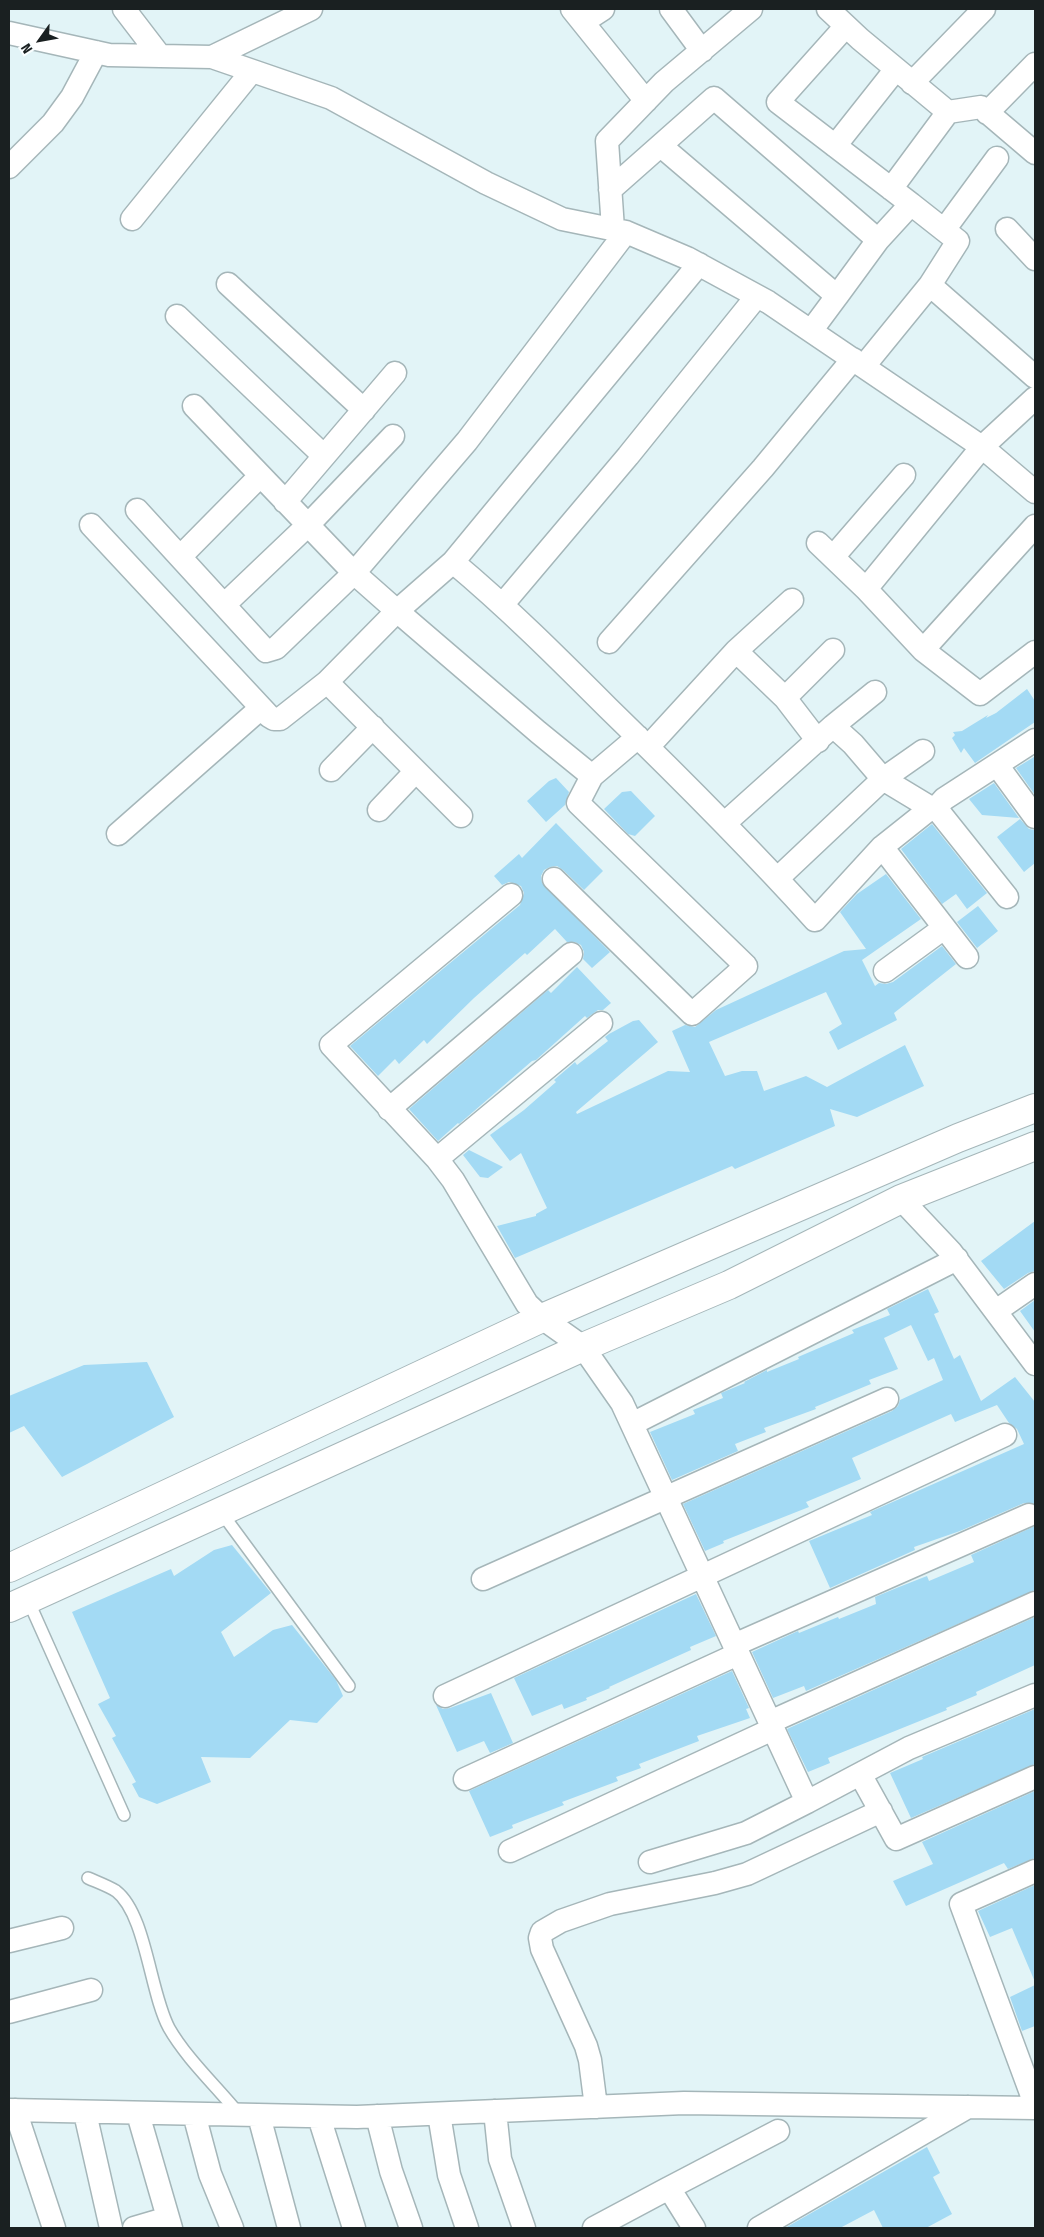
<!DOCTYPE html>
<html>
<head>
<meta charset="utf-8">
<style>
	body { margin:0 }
	#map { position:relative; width:1044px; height:2237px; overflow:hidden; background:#e2f4f7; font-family:"Fira Sans Condensed",sans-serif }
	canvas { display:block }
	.frame { position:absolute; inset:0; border:10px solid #1a2021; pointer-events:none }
	.north { position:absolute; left:15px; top:15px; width:50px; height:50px; -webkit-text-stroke:4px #fafeff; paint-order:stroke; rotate:238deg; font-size:14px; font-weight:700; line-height:20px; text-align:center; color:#1a2021 }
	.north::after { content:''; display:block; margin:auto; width:18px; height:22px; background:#1a2021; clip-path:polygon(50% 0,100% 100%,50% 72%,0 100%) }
</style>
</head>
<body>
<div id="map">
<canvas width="1044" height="2237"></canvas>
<div class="frame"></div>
<div class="north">N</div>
</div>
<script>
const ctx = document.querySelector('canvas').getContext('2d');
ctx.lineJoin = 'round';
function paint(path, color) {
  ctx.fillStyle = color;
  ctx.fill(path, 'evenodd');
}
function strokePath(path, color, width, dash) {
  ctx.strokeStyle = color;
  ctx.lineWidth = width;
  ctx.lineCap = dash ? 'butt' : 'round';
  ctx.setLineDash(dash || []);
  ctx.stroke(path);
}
const building = new Path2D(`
	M1027,689L1035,701V722L975,763L964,748L961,753L952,738L955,735L953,732L962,731L988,715L986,718L996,713Z
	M1034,757L1035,759V795L1016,768Z
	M556,778L569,792L565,805L546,822L527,801L549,781Z
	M994,783L1019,818L982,815L969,799Z
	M631,791L655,816L635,836L628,834L604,809L622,792Z
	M1020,819L1029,829L1035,830V863L1024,872L997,837Z
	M556,823L603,871L584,890L563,870L557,866L550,867L544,870L541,876L542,883L610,952L592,968L583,959L584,952L581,945L575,942H567L555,929L527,955L525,953L474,998L427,1044L424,1040L399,1064L395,1059L378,1076L350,1046L520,905L524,893L521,886L509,882L502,885L494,876L519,854L522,858Z
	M932,824L987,893L967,909L956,894L942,904L901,849Z
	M886,874L921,919L862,960L875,986L879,983L886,984L893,982L942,946L956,964L894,1013L897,1020L838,1050L829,1032L842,1024L826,992L709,1042L725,1076L742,1071H757L764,1091L806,1076L827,1087L905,1045L924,1086L857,1117L830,1109L835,1126L735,1169L732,1166L515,1258L497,1226L536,1216V1214L547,1208L521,1153L510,1161L490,1135L524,1110L556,1082L554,1080L575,1062L577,1065L608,1041L605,1037L609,1034L633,1021L639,1020L658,1042L576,1112L577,1114L668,1071L690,1072L672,1031L685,1025L695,1027L716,1010L844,951L866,949L840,912L857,894Z
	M978,906L998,931L977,948L957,922Z
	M577,967L611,1003L603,1010H598L587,1018L585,1016L536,1060L532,1061L459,1124L458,1123L438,1141L409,1109L548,990L551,993Z
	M469,1150L503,1167L488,1178L480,1177L463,1155Z
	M1035,1221V1271L1028,1273L1004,1289L981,1261Z
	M928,1289L939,1312L934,1314L954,1359L960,1355L981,1401L1015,1377L1035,1402V1504L1024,1503L960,1531L914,1547L915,1550L830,1588L809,1541L872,1515L870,1512L1024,1444L1017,1429L1009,1423L997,1405L955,1422L951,1414L852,1458L861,1479L806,1502L809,1507L723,1541L724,1543L705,1551L683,1504L892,1411L898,1406L900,1400L943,1380L934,1358L928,1361L911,1325L884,1338L898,1369L869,1380L871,1384L815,1407L816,1409L764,1428L766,1432L735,1444L738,1451L672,1480L650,1432L695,1414L693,1410L723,1398L721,1393L745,1383L744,1382L767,1370V1372L799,1359L798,1357L854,1333L852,1330L890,1315L887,1309Z
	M1035,1300V1332L1020,1311Z
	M147,1362L174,1417L87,1464L62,1477L24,1426L9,1433V1396L84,1365Z
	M1035,1526V1590L806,1691L804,1686L773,1698L752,1652L798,1631L799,1633L838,1617L839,1619L876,1604L875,1597L899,1587L927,1576L929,1581L974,1562L971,1555Z
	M232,1545L271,1593L221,1632L234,1657L273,1630L292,1625L336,1680L343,1696L317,1723L290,1720L250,1758L201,1757L211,1782L157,1804L139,1797L132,1784L136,1782L112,1738L116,1736L98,1704L110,1698L72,1612L171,1569L174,1576L214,1550Z
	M696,1594L716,1636L690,1647L691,1650L609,1687L610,1688L586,1698L587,1700L564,1709L562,1704L532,1716L514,1678Z
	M1035,1617V1665L976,1692L977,1695L946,1708L947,1710L828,1758L830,1763L808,1772L787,1729Z
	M732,1671L749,1708L746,1709L750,1718L697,1736L699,1741L639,1764L641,1768L616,1777L618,1781L562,1802L564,1805L512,1825L513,1828L490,1837L469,1791Z
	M491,1693L513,1743L490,1753L484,1741L457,1752L436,1705L443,1709L450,1708Z
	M1035,1709V1764L911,1818L890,1773L923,1759L922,1757Z
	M1035,1791V1858L1008,1869L1004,1863L906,1906L893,1881L933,1864L922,1842Z
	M1035,1885V1982L1012,1928L990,1937L978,1911Z
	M1035,1985V2026L1022,2031L1010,1997Z
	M927,2147L940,2173L933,2177L952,2214L926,2228H883L874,2210L840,2228H785Z`);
const service = new Path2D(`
	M221,1512L349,1686
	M28,1600L124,1815
	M88,1878C97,1882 108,1886 116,1891C146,1914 150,1993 169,2028C186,2058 217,2087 239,2114`);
const minor = new Path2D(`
	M124,9L160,56
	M572,9L646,101
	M671,9L702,51
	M828,9L860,39L948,112L981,107L1035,153
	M583,22L603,9
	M846,26L778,102L911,204
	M9,33L109,55L212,57L331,98L486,183L562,219L626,232L687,258L768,302L982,447L1035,492
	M212,57L311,9
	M912,83L984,9
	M987,113L1035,64
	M661,146L837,296L878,240L911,204L958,241L930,285L1035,377
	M835,146L896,69
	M9,167L53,123L72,97L96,52
	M891,189L948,112
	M610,190L714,98L878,240
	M132,219L252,71
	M613,229L607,141L664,82L751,9
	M1007,229L1035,259
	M944,230L997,158
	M228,284L364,410
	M177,316L324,456
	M811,331L837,296
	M864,366L930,285
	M194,406L354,573L397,611L453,562L699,264
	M285,502L395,373
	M137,510L266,651L276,648L354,573L467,441L626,232
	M91,525L269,716L274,719H280L327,682L397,611L538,732L592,776
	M818,543L866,589L923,650L1035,526
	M181,556L260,476
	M833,557L904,475
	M453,562C508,608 558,658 608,708C679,777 749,847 815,920L882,847L931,808H936L944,799L1035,740
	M866,589L982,447L1035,398
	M503,604L628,456L757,296
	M224,605L308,525L393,436
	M609,642L763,468L853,359
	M923,650L980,694L1035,652
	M736,651L792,600
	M327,682L461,816
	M785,698L833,650
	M833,726L875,692
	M648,747L736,651L785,698L818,741
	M997,765L1035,817
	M331,770L373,727
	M936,808L1007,897
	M379,810L416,771
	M725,823L833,726L853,744L883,779L931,808
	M118,834L261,708
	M882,847L967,957
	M778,878L883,779L923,751
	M554,879L692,1014L746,966L578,803L592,776L638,737
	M511,895L331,1045L437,1159L453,1180L527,1304L542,1318L583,1347L622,1403L807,1802L909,1748L1035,1695
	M885,971L944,928
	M389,1109L571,954
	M437,1159L601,1023
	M901,1199L951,1252L1035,1364
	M996,1311L1035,1284
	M632,1424L957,1259
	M483,1579L887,1399
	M734,1645L1029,1515
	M445,1696L1005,1435
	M770,1722L1035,1603
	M860,1774L896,1839L1035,1777
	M465,1779L738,1654
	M510,1851L773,1729
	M650,1862L746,1833L807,1802
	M1035,1871L961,1904L1035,2104
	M9,1941L62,1928
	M9,2012L91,1990
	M596,2107L590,2060L586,2046L542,1949L540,1938L542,1932L561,1921L610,1904L715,1883L747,1874L881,1811
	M9,2110L357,2117L684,2103L1035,2108
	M15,2110L54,2228
	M495,2111L500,2159L524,2228
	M85,2113L111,2228
	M138,2114L171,2228
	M194,2114L210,2174L232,2228
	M439,2114L449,2175L467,2228
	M259,2116L289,2228
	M377,2116L391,2171L411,2228
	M319,2117L354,2228
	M669,2188L778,2131
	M134,2228L168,2218
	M594,2228L669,2188L694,2228
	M759,2228L968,2107`);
const tertiary = new Path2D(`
	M9,1568L542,1318L958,1138L1035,1108
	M9,1608L583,1347L729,1285L901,1199L1035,1146`);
paint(building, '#a3daf4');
strokePath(service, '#a5b6b9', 14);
strokePath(minor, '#a5b6b9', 25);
strokePath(tertiary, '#a5b6b9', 30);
strokePath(service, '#fff', 11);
strokePath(minor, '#fff', 22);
strokePath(tertiary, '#fff', 28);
</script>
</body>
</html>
